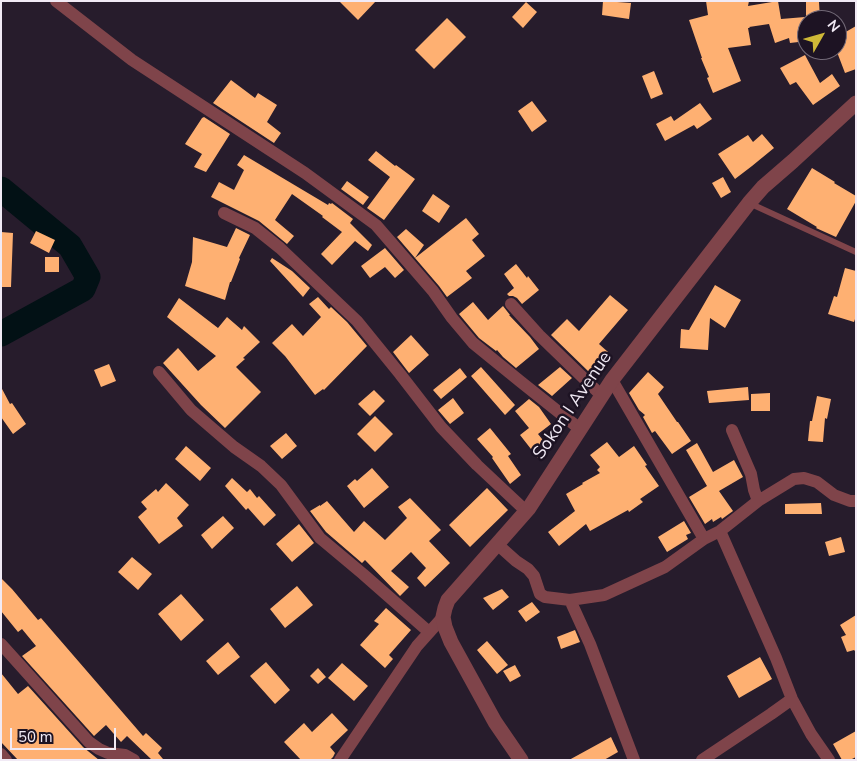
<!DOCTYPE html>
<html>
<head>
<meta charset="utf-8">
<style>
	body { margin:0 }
	#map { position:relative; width:857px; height:761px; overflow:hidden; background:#271c2c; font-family:"Nunito Sans",sans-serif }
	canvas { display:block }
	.frame { position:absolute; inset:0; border:2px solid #f1eaf5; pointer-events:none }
	.north { position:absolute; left:797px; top:10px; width:50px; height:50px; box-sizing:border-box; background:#1d1323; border:1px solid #726977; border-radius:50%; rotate:52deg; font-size:14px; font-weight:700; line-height:20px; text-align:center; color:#f1eaf5 }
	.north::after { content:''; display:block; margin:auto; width:18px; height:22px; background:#ceb837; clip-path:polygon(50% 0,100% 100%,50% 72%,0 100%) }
	.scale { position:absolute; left:10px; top:728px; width:106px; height:22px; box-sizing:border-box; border:2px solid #f1eaf5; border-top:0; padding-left:6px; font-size:15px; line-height:18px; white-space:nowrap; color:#f1eaf5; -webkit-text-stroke:4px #1d1323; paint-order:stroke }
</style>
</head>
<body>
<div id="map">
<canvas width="857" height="761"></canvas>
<div class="frame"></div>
<div class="north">N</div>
<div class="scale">50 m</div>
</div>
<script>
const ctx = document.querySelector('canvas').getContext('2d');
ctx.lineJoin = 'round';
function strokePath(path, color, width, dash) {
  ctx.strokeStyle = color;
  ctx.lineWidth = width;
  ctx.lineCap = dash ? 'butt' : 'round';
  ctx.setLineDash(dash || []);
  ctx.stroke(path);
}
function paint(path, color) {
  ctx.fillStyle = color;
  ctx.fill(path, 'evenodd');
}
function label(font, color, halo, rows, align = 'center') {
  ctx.font = font + ' "Nunito Sans",sans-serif';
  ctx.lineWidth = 5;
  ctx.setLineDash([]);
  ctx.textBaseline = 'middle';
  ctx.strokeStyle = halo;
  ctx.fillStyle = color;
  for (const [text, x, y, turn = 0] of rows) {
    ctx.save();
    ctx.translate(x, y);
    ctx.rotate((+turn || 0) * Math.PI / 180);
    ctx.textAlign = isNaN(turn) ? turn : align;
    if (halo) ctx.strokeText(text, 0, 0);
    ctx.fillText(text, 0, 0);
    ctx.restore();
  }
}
const river = new Path2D(`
	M1,189L70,246L88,277L83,289L1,334`);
const building = new Path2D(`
	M339,1H376L358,20Z
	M603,1L631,3L629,19L602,15Z
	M706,1H749L748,6L778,1L781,19L805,17L807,41L790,43L789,38L775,43L769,24L749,27L750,28H748L751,45L728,48L741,81L713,93L707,78L709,77L701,58H702L689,20L708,15Z
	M526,2L537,12L523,28L512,17Z
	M806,2H819L820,19H806Z
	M447,18L466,37L434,69L415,50Z
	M856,26V69L845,73L837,52V37Z
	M805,55L820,83L832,74L840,86L813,105L796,82L790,85L780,68Z
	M654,71L663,94L651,99L642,76Z
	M231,80L255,98L258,93L277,105L267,122L281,133L274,143L213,103Z
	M532,101L547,121L532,132L518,111Z
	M700,103L712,119L697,129L694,125L665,141L656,124L671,116L674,121Z
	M204,117L230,134L206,172L194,167L202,154L185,144L202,118Z
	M762,134L774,148L752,166L735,179L718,154L748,135L753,142Z
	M376,151L395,166L396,165L415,179L384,220L367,208L390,177L368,160Z
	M244,155L328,205L329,203L331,204L332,203L353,219L350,223L372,245L368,251L355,241L332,265L321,254L342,232L322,217L323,216L292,194L275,220L294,236L287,244L259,221L211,197L219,182L234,190L244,170L237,165Z
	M812,168L835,182L834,183L856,196V201L836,237L816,228L817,227L787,209Z
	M723,177L731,192L721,198L712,183Z
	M347,181L369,197L363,205L341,189Z
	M433,194L450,206L439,223L422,211Z
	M466,218L479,234L472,240L485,256L466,271L472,278L447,297L439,286L415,258Z
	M236,228L250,235L239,258L240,259L231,282H230L225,300L185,286L192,262L193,237L227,247Z
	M406,229L424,245L415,258L397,237Z
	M36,231L55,240L49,253L30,243Z
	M1,232L13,233L11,287H1Z
	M385,248L404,270L395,278L385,267L370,278L361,266Z
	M45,257H59V272H45Z
	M272,258L292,271L310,288L303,297L270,261Z
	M516,264L527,278L528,276L539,290L522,304L517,298L513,296H509L507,294L514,288L504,274Z
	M845,268L856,271V316L854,322L828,314L834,296L837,297Z
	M715,285L741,300L725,328L710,318L708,350L680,348L681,329L689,330Z
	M610,295L628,310L599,344L608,352L589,372L551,335L567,319L579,331Z
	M318,297L329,309L331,307L347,322L367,346L324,390L323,389L315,395L285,356L272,343L292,324L303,336L321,317L309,304Z
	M179,298L218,328L227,317L242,330L244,326L260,342L243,358L245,359L236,367L261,392L225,428L201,405L163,363L178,348L198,371L216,356L167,317Z
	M473,302L488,320L503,306L510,315H509L530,337L539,349L516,368L503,357L497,350L496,351L479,338L459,314Z
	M411,335L429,355L409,373L393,352Z
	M109,364L116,381L101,387L94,370Z
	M481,367L515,405L505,415L471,376Z
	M560,367L572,378L552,396L538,385Z
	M460,368L467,377L441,399L433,390Z
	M648,372L664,387L658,394L677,422H678L691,441L672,454L655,431L652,433L643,417L645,415L639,410L629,393Z
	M1,387L10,404L12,403L26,424L13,434L1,417Z
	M748,387L749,400L709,403L707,391Z
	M374,390L385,401L370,416L358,404Z
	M770,393V411H751V394Z
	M817,396L831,399L827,419L825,418L823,442L808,441L810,421H812Z
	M453,398L464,413L450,424L438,410Z
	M529,399L539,407L551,424L538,434L550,449L538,458L520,435L529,428L515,411Z
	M375,416L393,434L375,452L357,434Z
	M490,428L511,454L508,456L521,475L510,484L492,458L493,457L477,439Z
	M286,433L297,446L282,459L270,446Z
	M607,442L619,457L634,446L647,465L645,466L659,486L640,499L643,502L629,512L628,510L590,531L586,524L559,546L548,532L575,511L566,494L583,484L582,483L600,473L597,470L600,467L590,455Z
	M697,443L713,472L734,460L743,477L719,491L733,511L722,519L721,517L713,522L712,519L705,524L689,497L707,486L686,450Z
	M186,446L211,468L200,481L175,459Z
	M372,468L389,487L364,508L347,486L355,479L357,481Z
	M232,478L247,492L250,489L257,498L259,496L276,515L264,526L248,508L246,510L225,486Z
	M166,483L189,505L177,518L183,526L159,544L138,517L147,509L141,502L156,489L158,492Z
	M487,488L508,510L470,547L449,525Z
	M410,498L441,530L429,541L450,563L425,587L417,578L426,568L411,552L391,571L409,587L400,596L365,560L362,563L326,532L310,511L320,505V506L327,501L354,532L364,521L385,540L407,518L398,507Z
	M821,503L822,514H785V504Z
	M223,516L234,528L212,549L201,535Z
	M684,521L691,533L686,535L688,539L667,552L658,537Z
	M299,524L314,543L292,562L276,544Z
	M841,537L845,552L829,556L825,542Z
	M132,557L152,574L138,590L118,572Z
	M1,578L12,589L38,620L41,618L143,736L146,733L162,748L158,753L163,759V760H152L127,736L121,742L106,725L94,736L22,656L36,646L22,629L18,632L1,611Z
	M297,586L313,605L285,628L270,609Z
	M502,589L509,597L493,610L483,598Z
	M181,594L204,620L181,641L158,614Z
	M532,602L540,612L526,622L518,611Z
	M386,608L411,630L389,655L393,659L385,668L360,645L379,624L374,621Z
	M856,615V652L854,650L847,652L841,637L846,635L840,625Z
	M575,630L580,642L561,649L557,637Z
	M487,641L508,665L497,674L477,650Z
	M228,642L240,657L218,675L206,661Z
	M760,657L772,679L739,698L727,676Z
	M266,662L290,690L275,704L250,676Z
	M342,663L368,686L354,701L328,678Z
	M515,665L521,676L510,682L503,671Z
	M318,668L326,677L318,684L310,676Z
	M1,673L18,694L28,686L83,747L99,760H18L1,742Z
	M332,713L348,730L330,747L335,753L333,757L330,760H301L284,742L304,723L312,732Z
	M856,731V757L850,760H842L833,744Z
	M611,737L618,752L604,760H569Z`);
const service = new Path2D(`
	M749,203L856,252`);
const minor = new Path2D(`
	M56,1L132,60L305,173L376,225L433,291L452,318L473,343L521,382L580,429
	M224,213L255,228L280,248L357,321L400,374L441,427L477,465L526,511
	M511,304L539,335L602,396
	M159,372L191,410L234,447L261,466L281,485L320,538L363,574L429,632
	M612,380L704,539
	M732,430L751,474L754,490L758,501
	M720,531L776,658L792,699L811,734L829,760
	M497,544L516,561L528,569L534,576L540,594L545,597L570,600L604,595L665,567L704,539L720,531L758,501L794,479L804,478L817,482L834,495L850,501H856
	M570,600L590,644L634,760
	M1,644L89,742L99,749L108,753L125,755L134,760
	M1,754L6,760
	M340,760L417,646L443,617
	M702,760L771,714L792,699`);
const tertiary = new Path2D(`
	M521,760L495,722L451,642L445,627L443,617L445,608L448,600L529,508L612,380L749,203L763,187L793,161L856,103`);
const streetNames = [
	["Sokon I Avenue",573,406,-56]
];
strokePath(river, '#021115', 25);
paint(building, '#feb072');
strokePath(service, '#7f444a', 6);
strokePath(minor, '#7f444a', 12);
strokePath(tertiary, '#7f444a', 15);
label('18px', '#f1eaf5', '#1d1323', streetNames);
</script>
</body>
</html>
